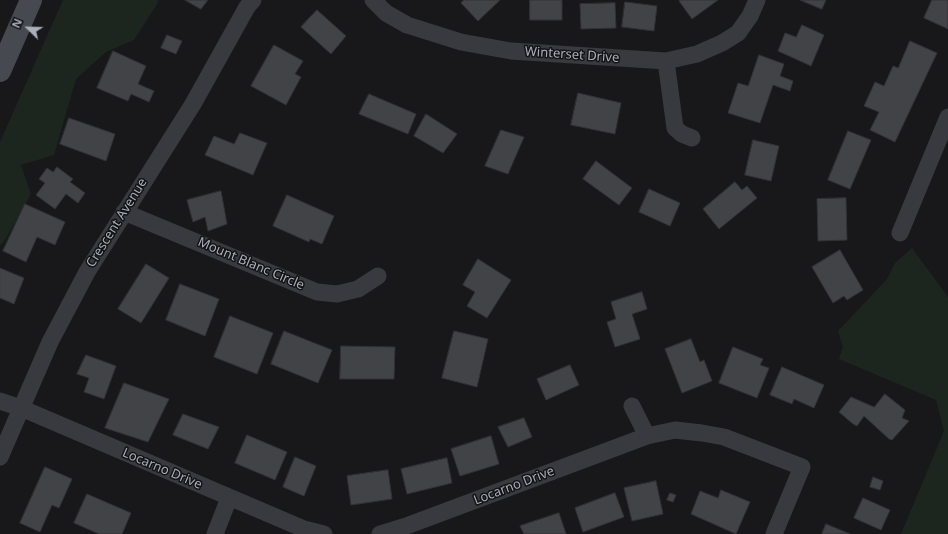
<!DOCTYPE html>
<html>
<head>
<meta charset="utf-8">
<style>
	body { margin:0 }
	#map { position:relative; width:948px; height:534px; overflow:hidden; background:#18181a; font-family:"Noto Sans",sans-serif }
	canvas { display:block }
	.north { position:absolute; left:8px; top:8px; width:40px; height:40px; -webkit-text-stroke:3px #131315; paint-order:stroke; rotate:293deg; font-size:11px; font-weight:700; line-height:16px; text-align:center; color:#a9afbb }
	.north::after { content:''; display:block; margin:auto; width:14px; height:18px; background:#a9afbb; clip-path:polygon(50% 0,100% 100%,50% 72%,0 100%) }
</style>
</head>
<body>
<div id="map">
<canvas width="948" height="534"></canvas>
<div class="north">N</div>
</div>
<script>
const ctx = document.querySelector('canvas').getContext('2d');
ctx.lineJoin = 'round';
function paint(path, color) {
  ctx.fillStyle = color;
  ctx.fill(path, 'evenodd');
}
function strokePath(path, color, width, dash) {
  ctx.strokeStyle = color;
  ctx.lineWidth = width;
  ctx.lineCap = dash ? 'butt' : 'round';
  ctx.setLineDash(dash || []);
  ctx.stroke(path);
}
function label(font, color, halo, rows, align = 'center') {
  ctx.font = font + ' "Noto Sans",sans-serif';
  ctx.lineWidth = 3;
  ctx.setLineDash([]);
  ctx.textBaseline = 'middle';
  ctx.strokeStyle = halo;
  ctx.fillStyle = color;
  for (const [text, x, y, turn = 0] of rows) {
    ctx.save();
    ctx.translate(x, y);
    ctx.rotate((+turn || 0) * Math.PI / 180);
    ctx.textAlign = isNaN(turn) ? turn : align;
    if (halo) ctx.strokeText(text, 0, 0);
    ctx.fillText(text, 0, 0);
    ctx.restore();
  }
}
const green = new Path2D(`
	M63,0H158L157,4L134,40L106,52L76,79L54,155L21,165L31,194L5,240L0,246V142Z
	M912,248L948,297V534H901L944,431L936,400L839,359L843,347L838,331L887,279L895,263Z`);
const building = new Path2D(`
	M185,0H208L201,9Z
	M464,0H500L478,21L461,3Z
	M530,0H562V20H530Z
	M680,0H718L692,19L679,1Z
	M800,0H826L822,9Z
	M932,0H948V29L924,18Z
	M625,2L657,6L654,31L622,27Z
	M615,3L616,28L581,29L580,4Z
	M317,10L346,36L331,54L301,27Z
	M802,25L824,35L811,66L778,51L785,33L796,37Z
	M167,35L182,41L176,54L161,48Z
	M910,41L937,53L895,142L870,130L879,112L864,106L875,82L884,86L893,66L898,68Z
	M274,45L303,61L295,74L301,77L286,105L251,86Z
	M113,51L146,66L138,84L154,91L149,102L131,94L128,101L97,88Z
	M759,55L784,64L780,76L793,81L790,91L773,85L760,123L728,113L738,83L748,86Z
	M578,93L621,103L615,134L571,125Z
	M369,94L416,114L408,134L359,114Z
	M426,114L457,134L443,153L414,136Z
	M69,118L115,134L106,161L60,144Z
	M501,130L524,137L508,174L485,166Z
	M848,131L871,140L850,189L828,180Z
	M240,133L267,143L253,175L205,155L214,136L234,144Z
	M753,140L779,146L771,181L745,175Z
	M596,161L632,188L619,205L583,179Z
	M57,167L73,179L70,182L85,193L78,203L66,194L55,209L36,195L45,183L39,179L47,168L53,172Z
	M735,182L742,190L747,186L757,198L719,229L703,209Z
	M649,189L680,203L670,226L639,212Z
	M221,191L227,224L208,231L205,217L193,222L187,200Z
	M287,195L334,216L322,244L310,239L309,242L273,226Z
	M846,198L847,240L818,241L817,199Z
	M25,204L65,222L55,245L37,237L26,262L3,251Z
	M840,250L863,290L847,300L844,296L833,303L812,267Z
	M478,259L511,280L487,318L467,306L475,292L463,285Z
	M146,264L169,278L141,323L118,309Z
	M0,268L24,278L14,304L0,298Z
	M180,284L219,299L205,336L166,320Z
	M642,292L647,309L632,314L640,339L615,347L607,322L616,319L611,302Z
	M230,316L273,333L257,374L214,357Z
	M284,331L332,350L318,383L271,364Z
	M454,331L488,339L477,387L442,378Z
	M691,339L700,362L704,360L712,381L682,393L665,349Z
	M341,346L395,347L394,379H340Z
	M733,347L763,359L760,365L769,368L757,398L719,383Z
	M86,355L116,366L104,399L84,392L89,378L77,374Z
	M570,365L579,385L546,400L537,379Z
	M782,367L824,385L814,408L794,399L792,404L770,395Z
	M124,383L169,399L148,442L105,428Z
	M885,394L905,410L902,418L909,421L892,440L889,439L864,416L857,426L853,424L839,412L851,397L874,407Z
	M183,414L219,427L208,449L173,435Z
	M524,418L532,437L508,447L498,427Z
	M247,435L287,452L275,480L235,463Z
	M491,436L499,464L460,476L451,449Z
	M295,457L316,466L304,496L283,487Z
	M447,458L452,483L407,494L401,469Z
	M45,467L72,479L59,508L52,505L40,532L20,523Z
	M388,470L392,499L351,505L347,476Z
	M873,477L883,481L880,490L870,487Z
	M656,481L663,514L632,521L624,488Z
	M721,490L750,502L736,534L691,514L700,491L718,498Z
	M615,493L624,517L583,532L575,508Z
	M670,493L676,495L673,502L667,500Z
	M87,494L131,513L122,534H99L74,523Z
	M863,498L890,510L881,530L854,518Z
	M559,513L566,534H524L520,526Z
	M826,524L850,534H822Z`);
const minor = new Path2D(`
	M373,0L386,13L407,25L461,42L511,51L666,61L697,54L722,43L738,33L750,16L757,0
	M666,61L675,128L682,134L692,138
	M124,212L317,292L337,294L358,289L378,276
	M900,233L948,117
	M0,401L21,408L304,529L324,534
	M632,406L647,436
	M0,457L50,342L87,272L193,104L247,7L253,0
	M215,534L229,498
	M380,534L409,525L647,436L675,430L702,433L724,437L802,467L774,534`);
const secondary = new Path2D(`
	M0,71L31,0`);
const streetNames = [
	["Winterset Drive",572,55,4],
	["Crescent Avenue",117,223,-58],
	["Mount Blanc Circle",251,264,23],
	["Locarno Drive",162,469,23],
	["Locarno Drive",514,486,-21]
];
paint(green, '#1d261e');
paint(building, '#424347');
strokePath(building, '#323236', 1);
strokePath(minor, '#383a3f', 17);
strokePath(secondary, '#46494f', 22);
label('13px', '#a9afbb', '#131315', streetNames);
</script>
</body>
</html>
